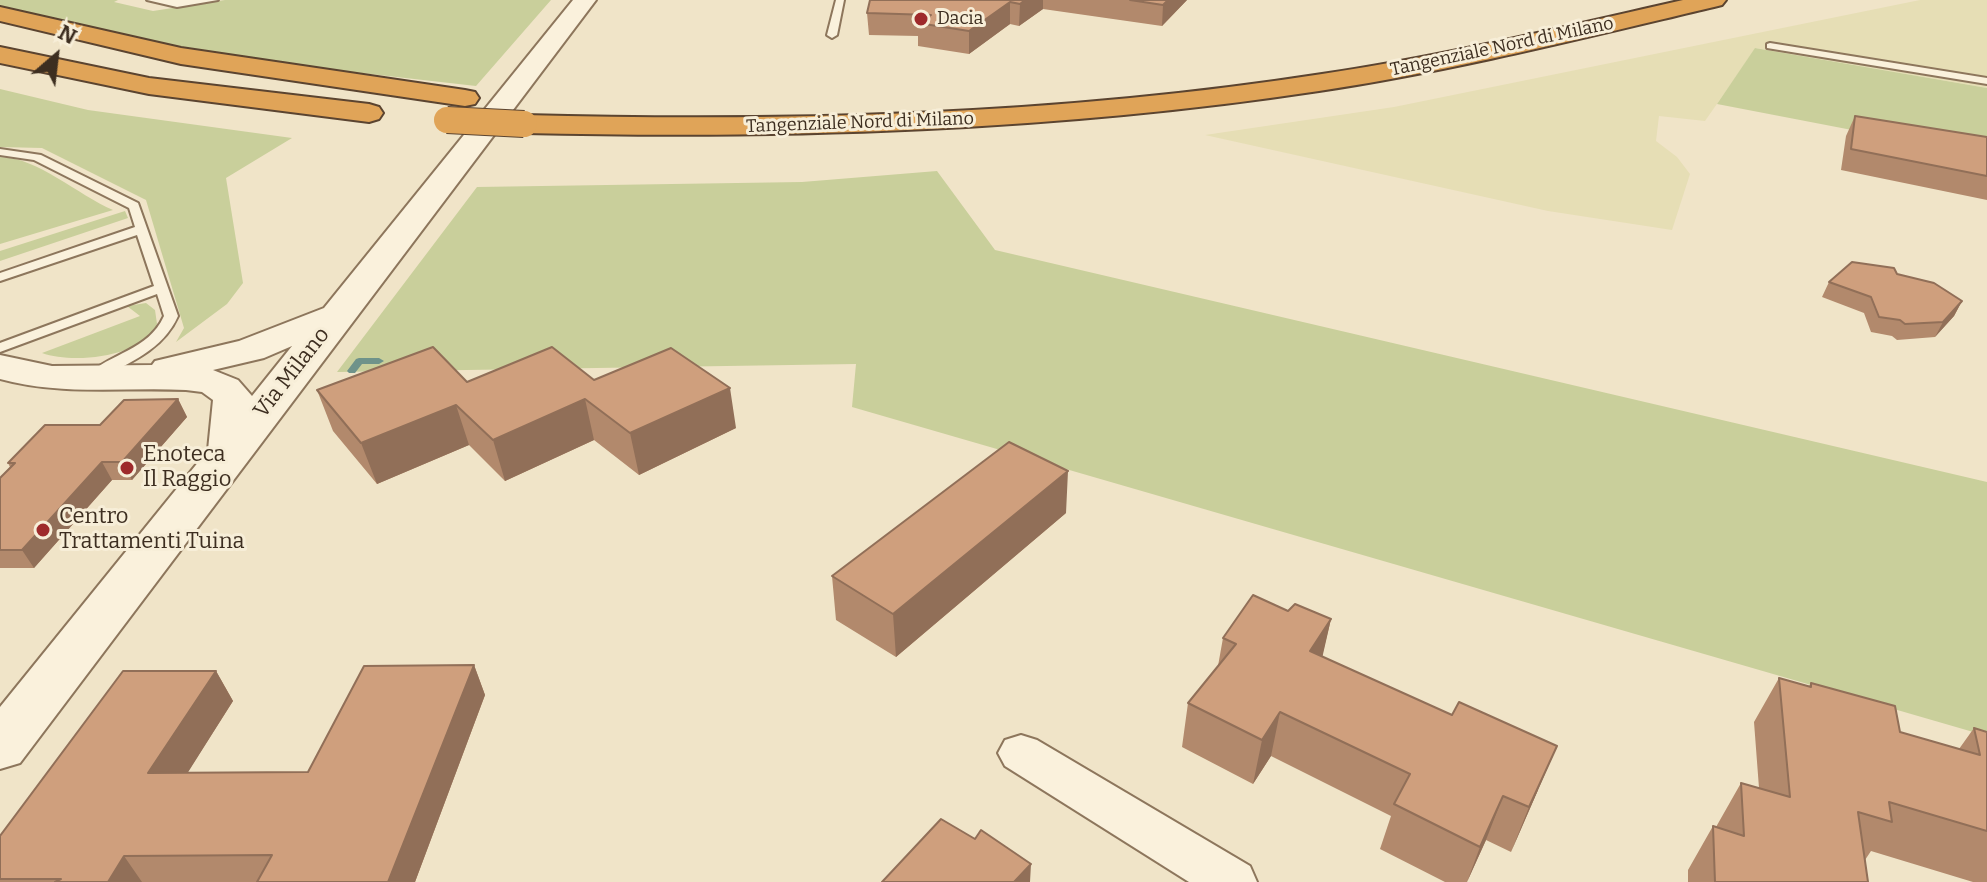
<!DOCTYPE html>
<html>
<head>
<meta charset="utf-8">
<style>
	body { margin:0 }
	#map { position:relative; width:1987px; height:882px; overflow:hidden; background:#f0e4c8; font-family:Bitter,serif }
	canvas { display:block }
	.north { position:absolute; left:16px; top:16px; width:80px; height:80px; -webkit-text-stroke:6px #f7eed8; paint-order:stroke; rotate:28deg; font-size:22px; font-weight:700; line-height:32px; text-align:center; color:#3d2e20 }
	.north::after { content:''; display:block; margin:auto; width:28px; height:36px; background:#3d2e20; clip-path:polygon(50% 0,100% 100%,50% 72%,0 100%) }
</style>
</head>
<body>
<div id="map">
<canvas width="1987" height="882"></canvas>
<div class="north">N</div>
</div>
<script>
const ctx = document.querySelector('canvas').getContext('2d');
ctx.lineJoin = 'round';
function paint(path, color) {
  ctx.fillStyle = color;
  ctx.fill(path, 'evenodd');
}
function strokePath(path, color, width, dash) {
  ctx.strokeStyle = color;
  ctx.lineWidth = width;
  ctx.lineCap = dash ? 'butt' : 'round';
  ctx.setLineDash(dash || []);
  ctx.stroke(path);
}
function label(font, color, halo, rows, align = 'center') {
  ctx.font = font + ' Bitter,serif';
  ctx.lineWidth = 6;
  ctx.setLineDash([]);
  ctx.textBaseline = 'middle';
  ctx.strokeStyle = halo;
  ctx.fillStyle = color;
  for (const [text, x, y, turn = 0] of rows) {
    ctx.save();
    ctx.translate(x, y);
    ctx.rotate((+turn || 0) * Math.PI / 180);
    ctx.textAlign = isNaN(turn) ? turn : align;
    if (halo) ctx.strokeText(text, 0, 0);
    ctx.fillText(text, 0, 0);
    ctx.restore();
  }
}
const farmland = new Path2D(`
	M1920,0H1987V88L1756,48L1705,121L1659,116L1656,141L1677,157L1690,174L1672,230L1548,211L1205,135L1394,107Z`);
const green = new Path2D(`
	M0,0H118L114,2L153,11L225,0H551L476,86L211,56L99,32L0,7Z
	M1755,48L1987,88V156L1717,104Z
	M0,89L88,110L292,138L226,178L243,283L227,304L176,342L184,328L146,200L42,148L0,147Z
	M0,157C37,157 78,195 113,210L0,244Z
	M937,171L995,250L1987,482V736L852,407L856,364L337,372L477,187L802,182Z
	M125,211L128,218L0,261V251Z
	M146,303L155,310L157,324C142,358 73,364 42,353L140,316L127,306Z`);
const stream = new Path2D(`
	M359,358H379L384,361L379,364H362L355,373H349L347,371L356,359Z`);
const service = new Path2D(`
	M147,0H218L177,7Z
	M836,0H844L837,35L832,38L827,35Z
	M1770,43L1987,78V84L1767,48V44Z
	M0,149L41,155L138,203L178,316C163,350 129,363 98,379H88L86,376C110,353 148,351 164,316L157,294L0,352V343L154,286L137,235L0,281V273L135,227L129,208L34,160L0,155Z`);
const minor = new Path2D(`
	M1021,735L1037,740L1250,866L1257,882H1189L1005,766L998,753L1005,740Z`);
const tertiary = new Path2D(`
	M573,0H596L20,763L0,769V707L208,450L213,400L202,392L186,390C123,387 61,396 0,379V355L52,366L152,365L155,361L239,341L324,308ZM292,346L252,396L238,380L213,370L264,358Z`);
const motorway = new Path2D(`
	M1683,0H1726L1722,5L1714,7C1583,38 1452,71 1319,91C1055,131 790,139 524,133L514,130L509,124L514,118L524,115C791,122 1058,115 1322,74C1443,56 1563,27 1683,0Z
	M0,7L181,48L465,90L475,92L479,98L475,104L465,106L181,64L0,21Z
	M0,47L149,78L369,104L379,107L383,113L379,119L369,122L149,94L0,63Z`);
const motorwayBridge = new Path2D(`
	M447,120L524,124`);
const wall = new Path2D(`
	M870,0H1187L1162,26L1043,9L1019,26L1010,24L969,54L918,46V36L869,35L867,13Z
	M1855,116L1987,137V200L1841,170L1846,136Z
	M1897,274L1962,301L1954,316L1935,337L1897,340L1892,336L1871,332L1864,313L1822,297L1829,282Z
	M594,380L736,428L639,475L594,440L505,481L469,445L377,484L333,431L317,390L467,382Z
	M178,399L187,417L132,480H112L34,568H0V478L10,467L8,463Z
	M1066,513L896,657L836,620L832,576Z
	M1331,619L1322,656L1538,790L1511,852L1486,840L1467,882H1445L1380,849L1391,816L1271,756L1253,784L1182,747L1188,703L1218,666L1223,638Z
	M474,665L485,695L415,882H0V836L216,671L233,701L187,773L308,772Z
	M1779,678L1809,686L1811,683L1900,732L1959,749L1974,728L1987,732V882H1973L1871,851L1865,860L1868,882H1688V870L1713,826L1716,827L1741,783L1759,788L1754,722Z`);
const shadedWall = new Path2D(`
	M1025,0H1043V9L1019,26L1020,4Z
	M1168,0H1187L1162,26L1163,5Z
	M1010,2V24L969,54V31Z
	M1962,301L1954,316L1935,337L1943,322Z
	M730,388L736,428L639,475L630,433Z
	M178,399L187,417L132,480L122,462Z
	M585,399L594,440L505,481L493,440Z
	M456,405L469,445L377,484L361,443Z
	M102,462L112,480L34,568L22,550Z
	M1068,471L1066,513L896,657L893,614Z
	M1331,619L1321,663L1310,651Z
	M474,665L485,695L415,882H388Z
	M216,671L233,701L168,804L148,773Z
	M1280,712L1271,756L1253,784L1262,740Z
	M1557,746L1538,790L1511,852L1529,807Z
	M1503,796L1486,840L1467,882L1480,847Z
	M124,856L142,882H108Z
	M1031,864L1030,882H1014Z`);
const building = new Path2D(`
	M870,0H1025L1020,4L1010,2L969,31L918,23L931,15L867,13Z
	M1130,0H1168L1163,5Z
	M1855,116L1987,137V176L1851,149Z
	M1852,262L1894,268L1897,274L1934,283L1962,301L1943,322L1905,324L1900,320L1879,317L1871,297L1829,282Z
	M433,347L467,382L552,347L594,380L671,348L730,388L630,433L585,399L493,440L456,405L361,443L317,390Z
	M178,399L122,462H102L22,550H0V478L15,463H8L45,425H100L124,400Z
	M1009,442L1068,471L893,614L832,576Z
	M1253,595L1288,611L1295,604L1331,619L1310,651L1452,715L1459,702L1557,746L1529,807L1503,796L1480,847L1394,804L1410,774L1280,712L1262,740L1188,703L1236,644L1223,638Z
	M474,665L388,882H257L272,855L124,856L108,882H55L61,879H0V836L123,671H216L148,773L308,772L364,666Z
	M1779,678L1811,687V683L1895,706L1900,732L1980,755L1974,728L1987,732V831L1889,802L1892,822L1858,812L1868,882H1715L1713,826L1744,836L1741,783L1790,797Z
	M941,819L975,839L981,830L1031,864L1014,882H882Z`);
const markers = [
	[921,19,8,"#9e2a2b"],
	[127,468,8,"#9e2a2b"],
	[43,530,8,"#9e2a2b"]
];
const farPoinames = [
	["Dacia",937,19]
];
const farStreetnames = [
	["Tangenziale Nord di Milano",1502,47,-12],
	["Tangenziale Nord di Milano",860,123,-2]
];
const streetNames = [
	["Via Milano",292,373,-52]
];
const poiNames = [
	["Enoteca",143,455],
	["Il Raggio",143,480],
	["Centro",59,517],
	["Trattamenti Tuina",59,542]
];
paint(farmland, '#e6deb5');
paint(green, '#c9cf9b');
paint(stream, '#6f938a');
strokePath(service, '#8d765c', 4);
strokePath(minor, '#8d765c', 4);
strokePath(tertiary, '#8d765c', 4);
strokePath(motorway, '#5b4430', 4);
paint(service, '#faf1dc');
paint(minor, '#faf1dc');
paint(tertiary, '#faf1dc');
paint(motorway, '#e0a458');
strokePath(motorwayBridge, '#5b4430', 28, []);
strokePath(motorwayBridge, '#e0a458', 26);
paint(wall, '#b2896c');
paint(shadedWall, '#916f58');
paint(building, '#cf9f7d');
strokePath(building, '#916f58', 2);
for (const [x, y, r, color] of markers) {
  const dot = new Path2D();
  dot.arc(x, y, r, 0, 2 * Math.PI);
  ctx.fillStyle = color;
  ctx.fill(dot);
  strokePath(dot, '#f7eed8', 3);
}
label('18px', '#3d2e20', '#f7eed8', farPoinames, 'left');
label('18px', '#3d2e20', '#f7eed8', farStreetnames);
label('22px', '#3d2e20', '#f7eed8', streetNames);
label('22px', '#3d2e20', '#f7eed8', poiNames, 'left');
</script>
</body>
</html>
